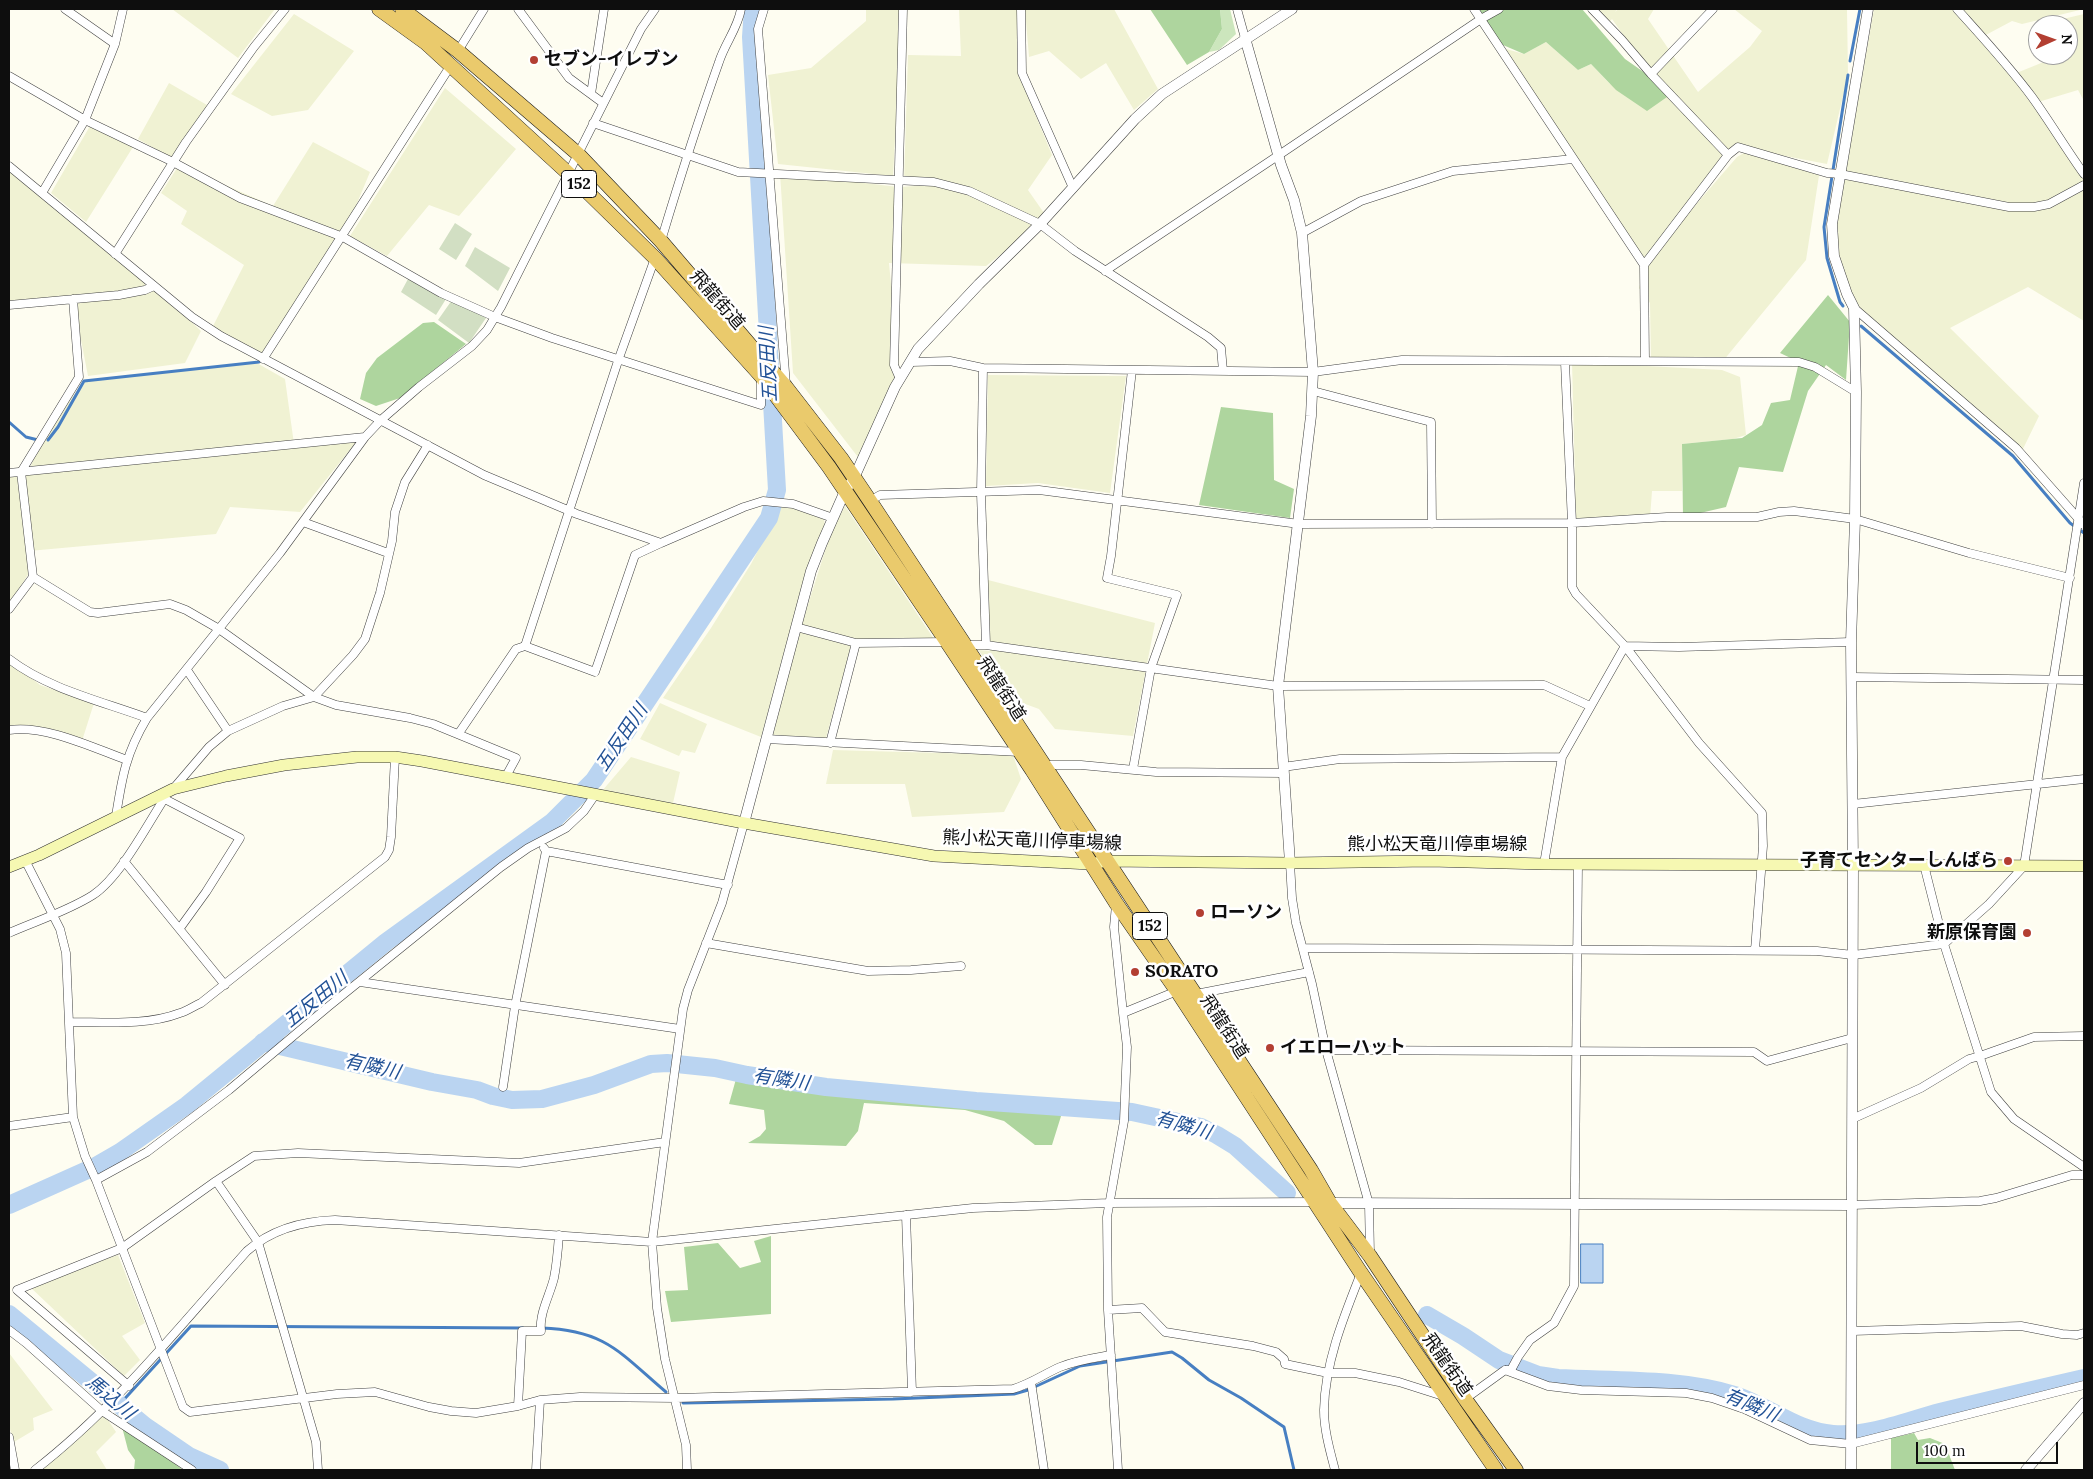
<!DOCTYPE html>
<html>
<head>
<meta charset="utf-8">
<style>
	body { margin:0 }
	#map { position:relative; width:2093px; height:1479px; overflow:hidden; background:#fefdf1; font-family:Lora,serif }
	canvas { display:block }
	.frame { position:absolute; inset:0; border:10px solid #0e0e0e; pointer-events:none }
	.north { position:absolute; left:2028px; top:15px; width:50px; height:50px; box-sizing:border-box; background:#fff; border:1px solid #9f9f9f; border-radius:50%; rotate:88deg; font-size:14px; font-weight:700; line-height:20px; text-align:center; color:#0e0e0e }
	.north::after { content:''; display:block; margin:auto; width:18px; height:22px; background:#b33f32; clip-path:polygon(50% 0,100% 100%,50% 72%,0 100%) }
	.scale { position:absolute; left:1916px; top:1442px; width:142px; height:22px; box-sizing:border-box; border:2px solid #0e0e0e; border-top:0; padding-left:6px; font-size:15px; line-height:18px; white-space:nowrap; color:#0e0e0e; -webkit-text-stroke:4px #fff; paint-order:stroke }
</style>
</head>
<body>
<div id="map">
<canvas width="2093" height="1479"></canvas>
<div class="frame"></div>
<div class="north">N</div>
<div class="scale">100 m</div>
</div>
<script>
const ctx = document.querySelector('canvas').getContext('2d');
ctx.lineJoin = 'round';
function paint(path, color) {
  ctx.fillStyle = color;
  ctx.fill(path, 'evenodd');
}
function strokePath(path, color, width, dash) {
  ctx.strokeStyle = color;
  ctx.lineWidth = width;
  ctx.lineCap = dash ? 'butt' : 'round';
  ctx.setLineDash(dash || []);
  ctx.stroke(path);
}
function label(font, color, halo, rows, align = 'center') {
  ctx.font = font + ' Lora,"Noto Sans JP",serif';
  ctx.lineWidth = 5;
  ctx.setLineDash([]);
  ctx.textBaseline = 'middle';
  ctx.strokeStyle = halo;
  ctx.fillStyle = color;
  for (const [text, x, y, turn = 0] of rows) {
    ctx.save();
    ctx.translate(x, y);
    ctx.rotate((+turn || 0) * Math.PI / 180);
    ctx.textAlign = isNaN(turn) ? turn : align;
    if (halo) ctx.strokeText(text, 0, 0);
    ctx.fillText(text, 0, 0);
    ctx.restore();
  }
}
const farmland = new Path2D(`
	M172,9H275L238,58Z
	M866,9H902L893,176L778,164L768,75L811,68L866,21Z
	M959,9H1017V70L1052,155L1028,190L1044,213L1040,224L986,266L889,263L900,379L861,461L793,373L780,173L898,187L935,185L904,182L908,55L961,56Z
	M1025,9H1114L1158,89L1134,110L1106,63L1081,79L1049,51L1029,57Z
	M1593,9H1617L1615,12L1618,9H1654L1648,19L1698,92L1750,47L1762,31L1734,9H1847L1848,75L1827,164L1738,147L1661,245L1737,157L1749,150L1820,169L1806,260L1723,361H1651L1650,303L1639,288L1647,262L1644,265L1499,47L1524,54L1546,42L1578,70L1591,64L1610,84L1667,97L1612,19L1607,25Z
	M1874,9H1952L1974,28L1958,9H2084L2022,24L2012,21L1982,37L2084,174V321L2028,287L1950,328L2039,416L2021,453L1862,312L1848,287L1838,250L1837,222Z
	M294,14L354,51L308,110L272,116L231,94Z
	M2084,14V101L2078,90L2035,103L2014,74L2056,57L2055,55H2068V25H2047L2046,23Z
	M169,83L207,105L175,160L138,139Z
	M445,88L516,149L459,216L429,205L387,256L350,236Z
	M90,126L133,147L86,222L51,193Z
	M313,142L370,172L343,237L263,359L211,330L244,265L181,224L187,211L161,193L179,165L273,206Z
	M9,170L146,279L145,287L154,286L201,331L185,363L88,376L73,299L9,302Z
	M255,362L285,379L294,444L361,436L300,512L230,507L216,534L29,551L32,568L9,605V476H17L29,551L21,472L29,471L42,438L84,381Z
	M1572,362L1722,370L1740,377L1746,435L1733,439L1682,444V491H1652L1650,518H1576Z
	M988,375L1126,376L1110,493L1038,483L986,486Z
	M781,505L823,517L825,524L806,572L761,737L663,698L711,628L751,564Z
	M845,506L936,642L851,647L826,738L773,735L799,633L831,532Z
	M988,580L1155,623L1133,736L1055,729L1039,709L1017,701L978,650L990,651Z
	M9,660L40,685L94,703L81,744L30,729L9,731Z
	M660,703L707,724L695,753L682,750L679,756L640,739Z
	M833,750L1013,755L1021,779L1004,812L912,817L905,784H826Z
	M631,757L680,772L673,803L602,791Z
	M118,1255L145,1323L122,1336L140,1360L124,1376L29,1286Z
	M9,1353L53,1410L33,1418L34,1430L14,1442L9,1426Z
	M102,1411L116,1432L96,1452L107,1470H39Z`);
const green = new Path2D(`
	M1220,9H1230L1236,34L1219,50L1209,52L1222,29Z`);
const forest = new Path2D(`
	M1150,9H1220L1222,29L1209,52L1187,65Z
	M1474,9H1582L1625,59L1658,82L1667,97L1647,111L1616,90L1591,64L1578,70L1546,42L1524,54L1496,42Z
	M1828,295L1850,322L1846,380L1826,365L1808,391L1783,472L1739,467L1726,507L1683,517L1682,444L1742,438L1762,425L1771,403L1790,400L1799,362L1780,353Z
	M434,322L466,344L400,398L376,406L360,399L366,373L377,358L423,323Z
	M1221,407L1273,413L1274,480L1294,489L1290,518L1199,505Z
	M736,1079L924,1100L1062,1113L1052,1145H1035L1004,1121L965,1110L864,1103L858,1131L846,1146L748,1143L760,1136L766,1129L764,1110L729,1104Z
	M771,1236V1314L671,1322L665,1291L688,1290L684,1247L718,1243L740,1268L761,1262L754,1241Z
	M121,1423L183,1470H134L135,1460L128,1450Z
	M1914,1433L1918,1440L1930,1438L1945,1444L1955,1470H1891V1438Z`);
const cemetery = new Path2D(`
	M455,223L472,234L456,260L439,249Z
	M475,247L510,268L498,291L465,266Z
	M408,279L446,299L436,315L401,292Z
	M452,300L486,318L469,343L438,320Z`);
const water = new Path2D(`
	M1581,1244H1603V1283H1581Z`);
const stream = new Path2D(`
	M1850,61L1860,9
	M1843,306L1840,302L1827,258L1824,227L1848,75
	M1861,326L2013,456L2070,523L2084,533
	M9,422L26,437L38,440
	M48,440L58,427L84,381L259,362
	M542,1328C606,1330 621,1354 666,1392
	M683,1403L893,1399L1014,1394L1028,1390L1080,1366L1172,1352L1182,1358L1209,1380L1241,1398L1284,1427L1294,1470
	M119,1405L191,1326L523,1328`);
const river = new Path2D(`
	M263,1042L432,1082L477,1090L493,1096L512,1100L542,1099L594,1085L651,1064L667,1063L715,1068L747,1075L826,1087L976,1101L1132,1112L1201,1127L1217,1135L1235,1146L1287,1193
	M9,1205L94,1167L120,1152L187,1105L386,942L552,822L594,780L769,518L777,490L751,37L753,9
	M9,1314L145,1426L189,1456L220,1470
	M1427,1315L1463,1336L1499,1360L1538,1375L1558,1378C1616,1381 1678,1378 1735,1395C1769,1406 1796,1431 1833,1434C1868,1437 1906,1421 1940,1412C1988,1400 2036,1389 2084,1378`);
const minor = new Path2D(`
	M65,9L115,44
	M518,9L569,78L603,103
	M764,9L758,29L786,385
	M1021,9L1022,73L1073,188
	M1237,9L1245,38
	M1474,9L1644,265L1645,361
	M1592,9L1622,40L1651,74L1728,155
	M1957,9C1983,38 2009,66 2032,97C2050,122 2066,149 2084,174
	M458,51L484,9
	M1651,74L1713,9
	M9,76L85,120L173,162L240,198L343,237L441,293L495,317L552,338L761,405V379
	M591,94L604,9
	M593,123L738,172L934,182L969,191L1040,224L1075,251L1208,337L1221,348L1223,371
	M9,166L192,317L221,336L484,475L577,514L661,543L744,507L763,501L793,504L833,518
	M42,193L85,120L115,44L123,9
	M1302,233L1361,201L1453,171L1573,159
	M661,241C679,181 698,121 719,62C725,43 738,28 741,9
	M115,254L186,142L254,47L285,9
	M1644,265L1728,155L1738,147L1827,173L1840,174L2009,207H2034L2049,204L2084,185
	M1105,271L1279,155L1481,19L1499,9
	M9,305L119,295L145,290L154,286
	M1854,308L2016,448L2084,525
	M263,359L451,65
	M911,362L950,361L983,368L1313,372L1402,360L1799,362L1815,367L1856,392
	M1565,362L1572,523V587L1576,594L1625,646L1699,743L1762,813L1763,846L1755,950
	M983,368L981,493L986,645
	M1132,370L1111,556L1107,578L1177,595L1151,668L1133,769
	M900,379L894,365L903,9
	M1313,391L1431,422L1432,524
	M9,473L365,437
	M870,501L880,495L1039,490L1299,524L1572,523L1667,517H1757L1779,512L1794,511L1855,519L1969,553L2070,578
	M303,522L388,553
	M33,577L90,612L98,613L170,604L186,610L219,629L314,697L336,705L410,718L433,724L516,758L505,778
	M9,609L33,577L21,472L79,377L73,299
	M796,627L856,643L947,642
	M964,645H986L1278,686L1544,685L1590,706
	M525,646L595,672L635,555L661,543
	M1625,646L1679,647L1851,642
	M9,659C48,689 101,701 147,718
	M187,670L228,731
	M1852,677L2084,680
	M9,730C47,725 91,747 127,760
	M459,733L516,649L525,646L619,358L655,258
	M766,739L1020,752
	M830,743L856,643
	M1046,765H1081L1156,772L1283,773
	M1283,767L1340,759L1562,757
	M173,789L209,747L228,731L283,706L314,697L353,655L365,639L380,593L392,541L395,512L405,482L428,445
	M161,797L240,838L206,892L180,928
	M1853,804L2084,779
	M116,816C122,777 126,753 147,718L280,553L365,437L381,420L419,387L472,346L487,330L501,307L641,29L655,9
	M544,848L546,851L728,885
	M25,860L60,929L66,953L73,1117L85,1156L96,1180L183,1407L190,1412L337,1394L375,1392L429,1407L451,1411L476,1413L518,1406L540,1400L580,1397L676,1398L1013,1389C1030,1384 1044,1374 1060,1367C1077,1360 1094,1358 1111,1355
	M124,861L225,985
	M1290,863L1292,898L1296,923L1312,984L1326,1050L1369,1204L1370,1254
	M1544,864L1562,757L1625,646
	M1924,865L1944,944L1989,904L2024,866L2084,483
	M1116,905L1114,927L1123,1013
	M9,933C36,921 68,911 93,895C120,877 146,827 164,799
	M706,943L868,971L911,970L961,966
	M1303,948L1817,951L1853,955L1944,944L1991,1092L2014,1119L2084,1167
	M360,982L680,1029
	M1196,994L1309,972
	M70,1022C106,1022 146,1026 180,1013C187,1011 194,1006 201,1003L385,857L389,850L391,837L395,757
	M1326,1050L1754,1052L1767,1061L1852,1038
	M503,1087L515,1006L546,851
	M1852,1119L1921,1088L1969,1059L1980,1056L2034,1037L2084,1036
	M9,1126L73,1117
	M96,1180L147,1152L229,1090L329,1006L501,867L528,848L566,828L584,811L595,795
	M216,1181L258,1242L316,1442L318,1470
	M1851,1205L1980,1201L1996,1198L2072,1175H2084
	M906,1215L912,1392
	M1108,1310L1142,1308L1165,1332L1253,1346L1276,1352L1284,1359L1285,1364L1328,1373H1355L1399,1382L1443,1396
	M9,1330L26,1343L102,1411L192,1470
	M1852,1331L2021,1326L2062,1334L2077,1335L2084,1333
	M1505,1370L1548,1386L1581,1390L1686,1393L1712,1398L1744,1409L1810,1440L1851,1444L2084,1385
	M1031,1382L1044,1470
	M129,1386L17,1290L122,1248L216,1181L254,1156L298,1153L519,1163L665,1142
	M1465,1399L1505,1370H1511L1518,1357L1530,1340L1554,1323L1574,1286L1578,864
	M518,1406L522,1331H541C539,1313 550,1295 554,1278C557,1263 558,1249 559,1235
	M9,1437L15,1470
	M35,1470C115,1408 179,1327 247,1251C272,1229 302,1221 335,1220L652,1242L973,1208L1109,1203L1316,1202
	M536,1470L540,1400
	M687,1470L686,1445L665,1359L657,1308L652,1242L683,1009L688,990L722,903L744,823
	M1118,1470L1108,1310L1107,1217L1124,1121L1127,1047L1123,1013L1177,991
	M1335,1470C1330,1451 1324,1430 1324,1410C1325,1362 1344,1316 1361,1273`);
const tertiary = new Path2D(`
	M1245,38L1281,165L1294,200L1302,233L1313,372L1311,416L1278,686L1290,863
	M744,823L811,571L822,543L845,491L854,478L895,387L918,349L979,284L1040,224L1135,119L1162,94L1292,9
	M1330,1203L1851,1205
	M1851,1470L1853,865L1851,642L1855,519L1856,392L1854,308L1847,294L1834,256L1832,224L1868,9
	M2026,1470L2084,1403`);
const secondary = new Path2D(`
	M9,867L39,855L173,789L226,776L284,765L357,757H395L422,761L744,823L934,856L1090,864L1107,861L1290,863L1430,861L1544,864L2084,866`);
const trunk = new Path2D(`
	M379,9L426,43L569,174L655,258L762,377L829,467L947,642L1032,770L1116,903L1177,991L1361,1273L1496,1470
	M402,9L458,51L578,154L661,241L786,387L841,458L870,501L1311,1170L1330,1203L1370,1256L1465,1399L1516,1470`);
const markers = [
	[534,60,5,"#b33f32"],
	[2008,861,5,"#b33f32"],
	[1200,913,5,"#b33f32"],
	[2027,933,5,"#b33f32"],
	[1135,972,5,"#b33f32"],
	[1270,1048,5,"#b33f32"]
];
const shields = [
	[579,184,35],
	[1150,926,35]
];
const shieldNames = [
	["152",579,184],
	["152",1150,926]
];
const poiNames = [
	["セブン-イレブン",544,60],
	["子育てセンターしんぱら",1998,861,"right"],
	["ローソン",1210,913],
	["新原保育園",2017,933,"right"],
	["SORATO",1145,972],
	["イエローハット",1280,1048]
];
const streetNames = [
	["飛龍街道",717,300,49],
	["飛龍街道",1001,689,57],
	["熊小松天竜川停車場線",1032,841,2],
	["熊小松天竜川停車場線",1437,845],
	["飛龍街道",1224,1027,57],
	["飛龍街道",1447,1365,55]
];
const waterNames = [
	["五反田川",769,364,-93],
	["五反田川",622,738,-56],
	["五反田川",316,1000,-39],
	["有隣川",372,1067,13],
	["有隣川",781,1080,9],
	["有隣川",1183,1126,16],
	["馬込川",110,1398,40],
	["有隣川",1751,1406,23]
];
paint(farmland, '#f0f2d3');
paint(green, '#cce6bd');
paint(forest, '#aed59e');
paint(cemetery, '#d2dfc3');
paint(water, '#bad4f1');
strokePath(water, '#477fc2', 1);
strokePath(stream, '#477fc2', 3);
strokePath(river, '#bad4f1', 18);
strokePath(minor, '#414141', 9);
strokePath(tertiary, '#414141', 11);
strokePath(secondary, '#303030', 12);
strokePath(trunk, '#1f1f1f', 15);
strokePath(minor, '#fff', 8);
strokePath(tertiary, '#fff', 10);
strokePath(secondary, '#f6f8b2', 11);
strokePath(trunk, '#eaca6c', 14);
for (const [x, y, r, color] of markers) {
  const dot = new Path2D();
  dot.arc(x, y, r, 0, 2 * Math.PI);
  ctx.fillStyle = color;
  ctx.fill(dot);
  strokePath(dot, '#fff', 2);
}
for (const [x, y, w] of shields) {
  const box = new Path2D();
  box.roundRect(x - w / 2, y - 13.5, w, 27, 4);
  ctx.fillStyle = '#fff';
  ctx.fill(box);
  strokePath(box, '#0e0e0e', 1);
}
label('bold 16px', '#0e0e0e', null, shieldNames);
label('bold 18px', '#0e0e0e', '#fff', poiNames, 'left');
label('18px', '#0e0e0e', '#fff', streetNames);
label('italic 19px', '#225296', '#fff', waterNames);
</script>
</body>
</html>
